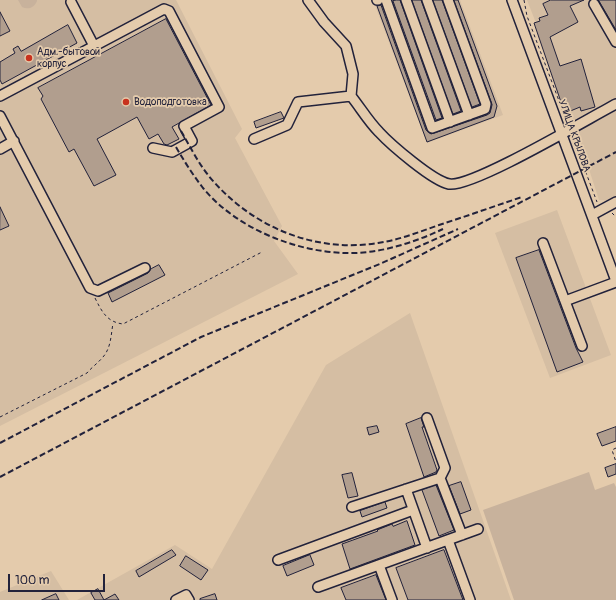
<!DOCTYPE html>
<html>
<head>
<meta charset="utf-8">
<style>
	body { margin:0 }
	#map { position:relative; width:616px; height:600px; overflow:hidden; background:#e4cbac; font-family:Pangolin,sans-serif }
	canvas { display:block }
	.scale { position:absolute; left:8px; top:574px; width:97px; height:18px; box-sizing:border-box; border:2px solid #22223b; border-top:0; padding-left:5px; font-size:12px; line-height:14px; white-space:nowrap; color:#22223b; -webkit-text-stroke:3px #e4cbac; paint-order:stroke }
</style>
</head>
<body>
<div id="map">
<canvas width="616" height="600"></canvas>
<div class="scale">100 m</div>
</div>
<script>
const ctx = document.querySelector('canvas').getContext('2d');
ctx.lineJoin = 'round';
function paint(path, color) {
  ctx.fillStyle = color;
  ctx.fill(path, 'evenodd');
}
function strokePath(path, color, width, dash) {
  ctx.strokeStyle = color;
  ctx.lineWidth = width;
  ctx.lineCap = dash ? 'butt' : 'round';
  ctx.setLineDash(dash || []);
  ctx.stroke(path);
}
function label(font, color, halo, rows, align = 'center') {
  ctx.font = font + ' Pangolin,sans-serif';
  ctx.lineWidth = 3.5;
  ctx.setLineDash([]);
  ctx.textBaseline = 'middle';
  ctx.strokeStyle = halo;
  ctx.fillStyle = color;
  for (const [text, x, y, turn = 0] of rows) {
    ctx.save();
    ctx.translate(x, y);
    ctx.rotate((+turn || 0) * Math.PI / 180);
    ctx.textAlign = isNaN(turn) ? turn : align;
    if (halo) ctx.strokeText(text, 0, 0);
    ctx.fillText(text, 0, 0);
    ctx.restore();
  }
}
const built = new Path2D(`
	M0,0H176L242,129L235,138L282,226L274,241L298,274L0,426Z
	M373,0H460L503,115L427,143Z
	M527,0H616V201L599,200L568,105Z
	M557,210L611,355L550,378L495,233Z
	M410,313L511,600H77L175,545L212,569L326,365Z
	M51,571L69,600H0V592Z`);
const green = new Path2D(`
	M18,0H37V1C34,8 28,10 22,7Z
	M589,472L595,490L614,483L616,487V600H514L483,510Z`);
const building = new Path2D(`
	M397,0H400L442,118L436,120L393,1Z
	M412,0H421L461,111L453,114Z
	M433,0H442L480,104L472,107Z
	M454,0H458L497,106L494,117L427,142L377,6L381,5L426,130L431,134L487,115L490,113L492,105Z
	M551,0H584L570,6L578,22L550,37L560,66L581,59L595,107L581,111L580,107L568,112L566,107L563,108L534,23L540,21L539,18L548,15L543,4Z
	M598,0H616V30L599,1Z
	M0,12L10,31L0,36Z
	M166,19L211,105L172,127L179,139L167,145L164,144L158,134L149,139L137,117L97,139L116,175L94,186L74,149L69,152L41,99L43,96L38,88Z
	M68,25L77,43L2,84L0,80V62L15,53L13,49L18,46L21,51Z
	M281,112L284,118L256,128L254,122Z
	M0,207L9,226L0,230Z
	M539,250L576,348L583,362L557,372L516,258Z
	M159,265L165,275L112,302L108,293L148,273L151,269Z
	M421,418L424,427H422L437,470L436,472L424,477L406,424Z
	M377,426L379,432L369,435L367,428Z
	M616,427V441L602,446L597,434Z
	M616,464V474L608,477L605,468Z
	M352,473L358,496L348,498L342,475Z
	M461,482L471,510L460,514L449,486Z
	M436,485L454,530L439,536L422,490Z
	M385,502L387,508L362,517L360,511Z
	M407,521L415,545L350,569L342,544L378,531L377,530L392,524L393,526Z
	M172,550L176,555L139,577L136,571Z
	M444,550L463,600H408L396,568Z
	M310,555L314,565L287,576L283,566Z
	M186,556L208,570L201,580L180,566Z
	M376,575L386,600H346L341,588Z
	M98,589L104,600L115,594L119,600H95L91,593Z
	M56,594L59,600H42Z
	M215,594L217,600H200V599Z`);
const path = new Path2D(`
	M524,0L527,16L567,122
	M573,138L597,202
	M612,213L616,217
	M95,298C102,312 107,322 123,324L262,252
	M0,417L87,373C92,367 98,363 103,357C111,348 111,335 113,323
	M616,448L612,450L616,462`);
const minor = new Path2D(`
	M308,0L324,22L346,46L353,74L351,96C360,107 368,121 379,132C391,145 433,181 449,184C472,188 589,118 616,104
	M377,0H378
	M386,0L432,128L485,109L486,104L448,0
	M406,0L450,122
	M427,0L469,115
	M512,0L616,281
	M71,2L94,46
	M594,4L616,42
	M0,96L164,9L169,11L219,107L184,126L192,141L172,152L153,148
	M0,116L90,288L98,291L145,268
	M254,139L287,125L298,102L351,96
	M0,149L14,141
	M592,215L616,202
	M543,243L582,346
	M565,301L616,282
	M427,418L445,468L440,478
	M406,489L427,548
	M352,507L440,478L462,535
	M448,540L470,600
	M278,560L413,510
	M379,565L392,600
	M318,587L478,529
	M176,600L186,595L189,600`);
const rail = new Path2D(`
	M181,131C191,148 200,167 214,182C255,228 316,253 378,243C399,240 419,232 439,225C467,216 495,206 522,197
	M176,147C184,161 193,175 203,188C236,228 295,252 346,253C379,254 413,243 443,229
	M0,443L201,337L382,263L458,229
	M0,477L616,152`);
const markers = [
	[29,58,4,"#c8321e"],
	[126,102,4,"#c8321e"]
];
const poiNames = [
	["Адм.-бытовой",37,52],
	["корпус",37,64],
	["Водоподготовка",134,102]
];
const streetNames = [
	["УЛИЦА КРЫЛОВА",574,136,70]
];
paint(built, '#d5bea3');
paint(green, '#c8b29c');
paint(building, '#b19e8e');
strokePath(building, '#22223b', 1);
strokePath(minor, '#22223b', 12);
strokePath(path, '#22223b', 1, [3, 3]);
strokePath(minor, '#e4cbac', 9);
strokePath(rail, '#22223b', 2, [6, 3]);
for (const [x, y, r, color] of markers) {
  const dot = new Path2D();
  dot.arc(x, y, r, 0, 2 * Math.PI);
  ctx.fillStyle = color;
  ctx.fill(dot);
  strokePath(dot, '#e4cbac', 1.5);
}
label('10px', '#22223b', '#e4cbac', poiNames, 'left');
label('10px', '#22223b', '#e4cbac', streetNames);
</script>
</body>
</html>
